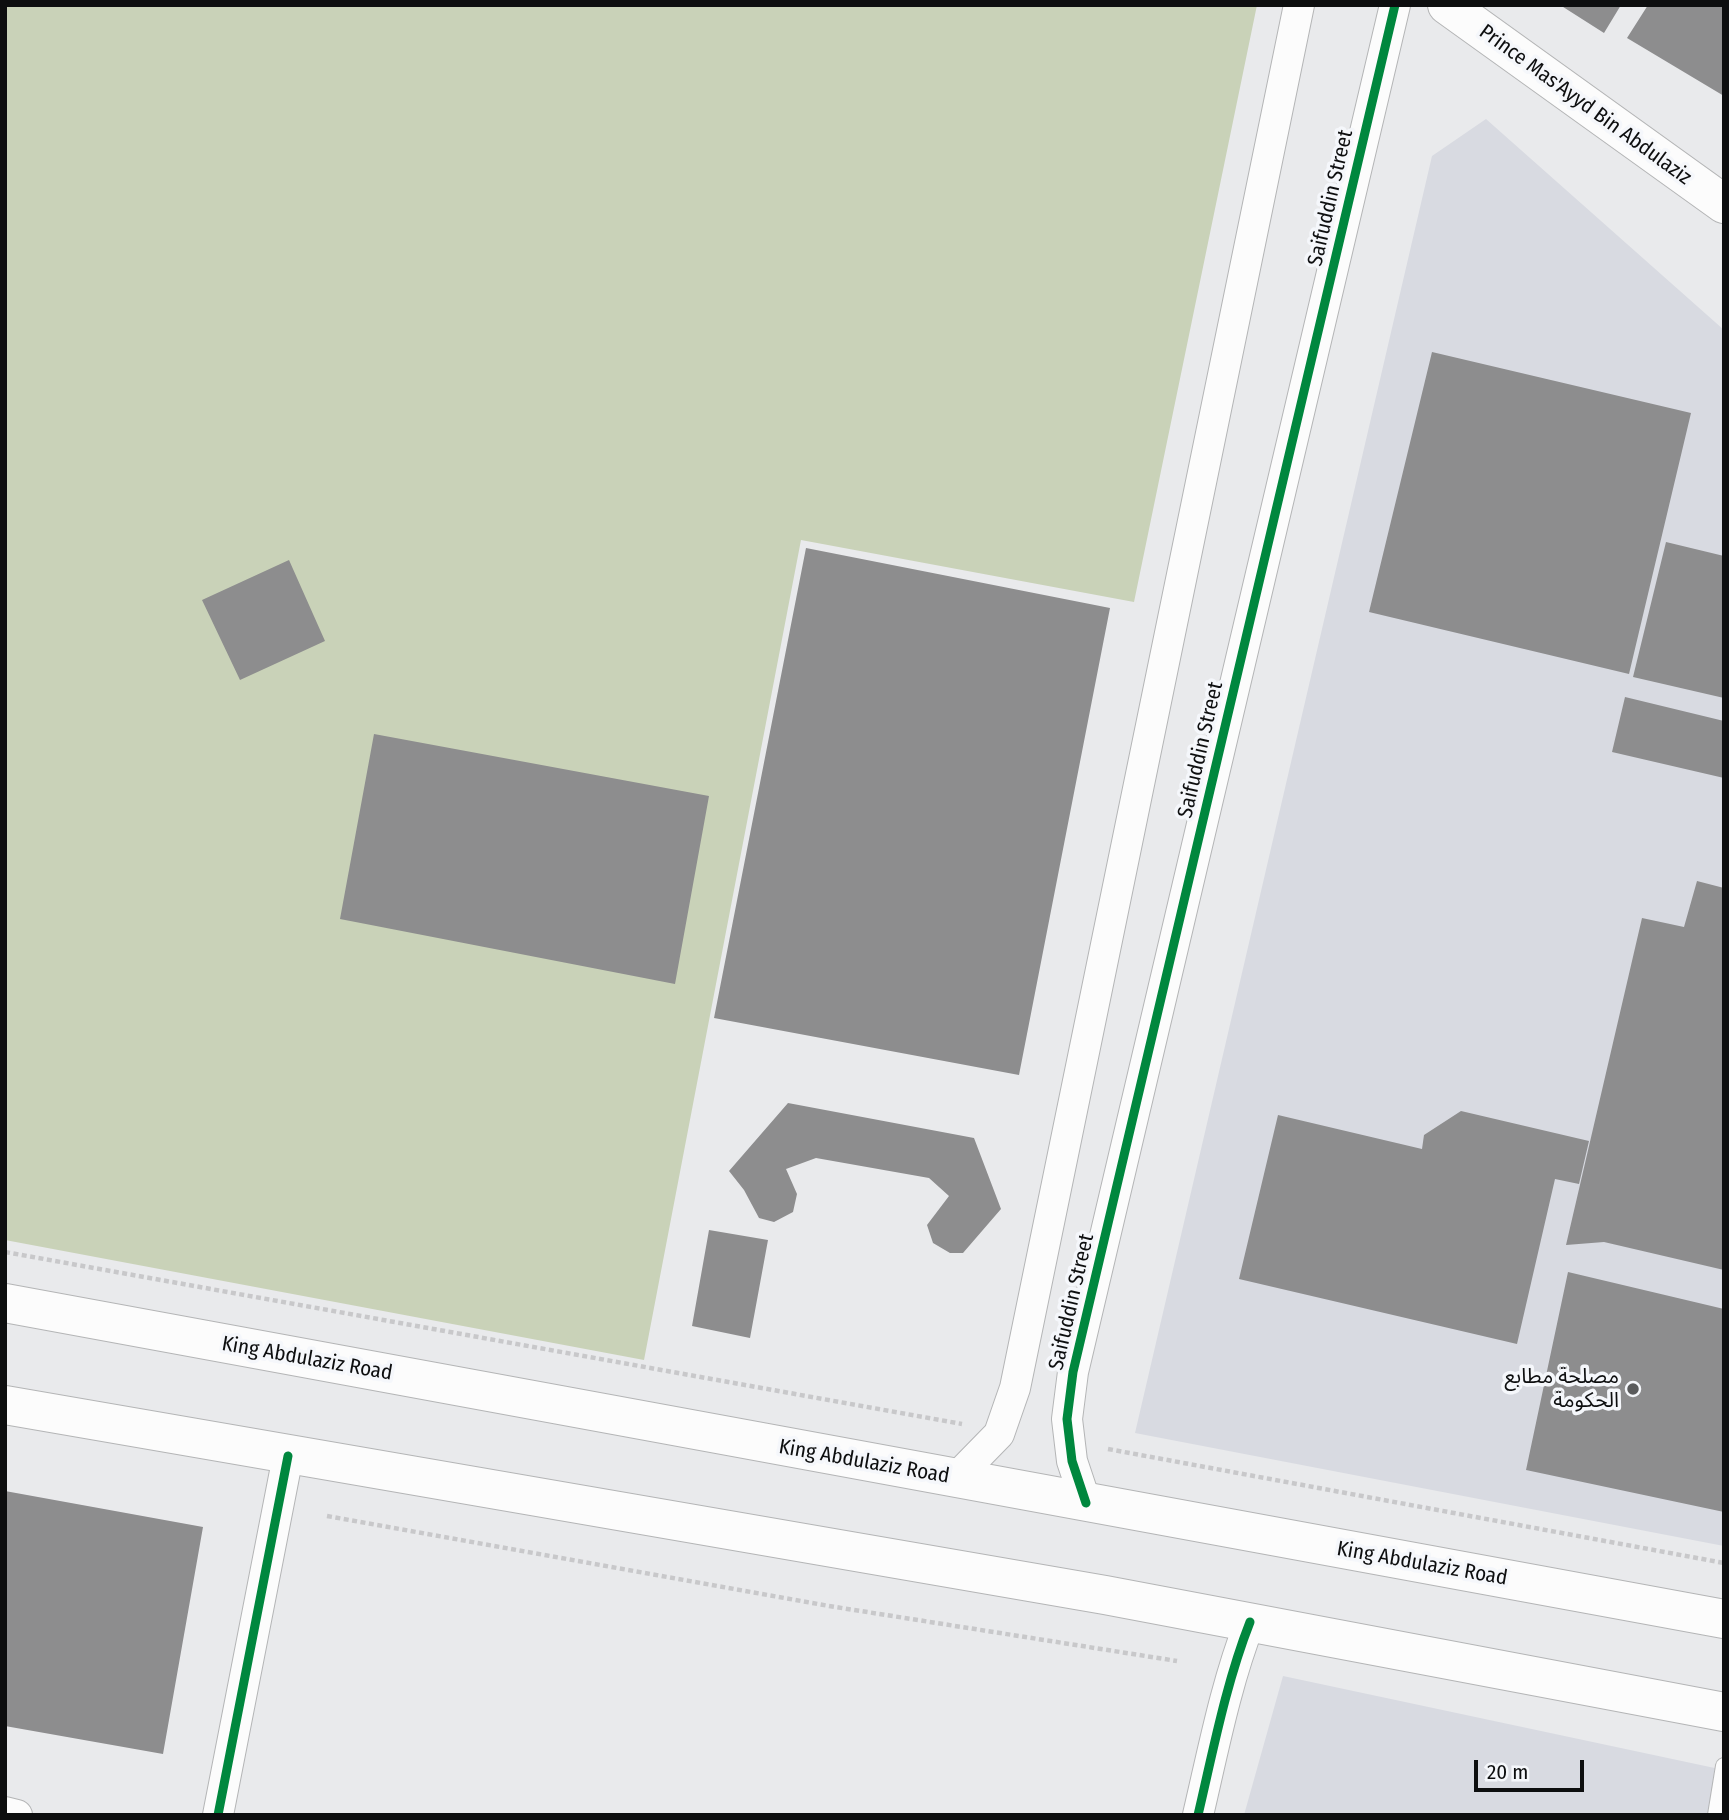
<!DOCTYPE html>
<html>
<head>
<meta charset="utf-8">
<style>
	body { margin:0 }
	#map { position:relative; width:1729px; height:1820px; overflow:hidden; background:#e9eaec; font-family:"Fira Sans Condensed",sans-serif }
	canvas { display:block }
	.frame { position:absolute; inset:0; border:7px solid #0d0e0f; pointer-events:none }
	.scale { position:absolute; left:1474px; top:1760px; width:110px; height:32px; box-sizing:border-box; border:4px solid #0d0e0f; border-top:0; padding-left:9px; font-size:21px; line-height:24px; white-space:nowrap; color:#0d0e0f; -webkit-text-stroke:5px #f5f7fb; paint-order:stroke }
</style>
</head>
<body>
<div id="map">
<canvas width="1729" height="1820"></canvas>
<div class="frame"></div>
<div class="scale">20 m</div>
</div>
<script>
const ctx = document.querySelector('canvas').getContext('2d');
ctx.lineJoin = 'round';
function paint(path, color) {
  ctx.fillStyle = color;
  ctx.fill(path, 'evenodd');
}
function strokePath(path, color, width, dash) {
  ctx.strokeStyle = color;
  ctx.lineWidth = width;
  ctx.lineCap = dash ? 'butt' : 'round';
  ctx.setLineDash(dash || []);
  ctx.stroke(path);
}
function label(font, color, halo, rows, align = 'center') {
  ctx.font = font + ' "Fira Sans Condensed","Noto Sans Arabic",sans-serif';
  ctx.lineWidth = 7;
  ctx.setLineDash([]);
  ctx.textBaseline = 'middle';
  ctx.strokeStyle = halo;
  ctx.fillStyle = color;
  for (const [text, x, y, turn = 0] of rows) {
    ctx.save();
    ctx.translate(x, y);
    ctx.rotate((+turn || 0) * Math.PI / 180);
    ctx.textAlign = isNaN(turn) ? turn : align;
    if (halo) ctx.strokeText(text, 0, 0);
    ctx.fillText(text, 0, 0);
    ctx.restore();
  }
}
const built = new Path2D(`
	M1486,119L1724,330V1546L1135,1433L1432,156Z
	M1283,1676L1724,1770V1815H1244Z`);
const green = new Path2D(`
	M5,5H1257L1134,602L801,540L644,1360L5,1240Z`);
const building = new Path2D(`
	M1560,5H1621L1604,33Z
	M1648,5H1724V96L1627,38Z
	M1432,352L1691,413L1629,674L1369,612Z
	M1666,542L1724,556V698L1633,677Z
	M806,548L1110,608L1019,1075L714,1018Z
	M289,560L325,641L240,680L202,600Z
	M1625,697L1724,721V778L1612,752Z
	M374,734L709,796L675,984L340,919Z
	M1697,881L1724,888V1270L1604,1242L1566,1245L1642,918L1684,927Z
	M788,1103L974,1138L1001,1209L963,1253H950L933,1243L927,1225L949,1196L929,1178L816,1158L786,1169L797,1194L793,1212L774,1222L759,1218L744,1190L729,1171Z
	M1461,1111L1589,1141L1579,1184L1555,1179L1517,1344L1239,1279L1278,1115L1422,1149L1424,1135Z
	M709,1230L768,1240L750,1338L692,1326Z
	M1568,1272L1724,1309V1512L1526,1470Z
	M5,1491L203,1527L163,1754L5,1726Z`);
const path = new Path2D(`
	M5,1252L962,1424
	M1108,1449L1724,1563
	M327,1516L829,1606L1177,1661`);
const lane = new Path2D(`
	M1716,1815L1724,1766`);
const street = new Path2D(`
	M955,1479L999,1434L1015,1388L1299,5
	M1086,1503L1072,1461L1067,1419L1073,1372L1395,5
	M5,1812L17,1815
	M218,1815L288,1456
	M1198,1815C1213,1751 1226,1683 1250,1622`);
const secondary = new Path2D(`
	M1447,5L1724,204
	M5,1303L1724,1619
	M5,1405L1105,1595L1724,1712`);
const cycleway = new Path2D(`
	M1086,1503L1072,1461L1067,1419L1073,1372L1395,5
	M218,1815L288,1456
	M1198,1815C1213,1751 1226,1683 1250,1622`);
const markers = [
	[1633,1389,7,"#5a5b5c"]
];
const streetNames = [
	["Prince Mas'Ayyd Bin Abdulaziz",1585,105,36],
	["Saifuddin Street",1331,198,-77],
	["Saifuddin Street",1201,750,-77],
	["Saifuddin Street",1072,1302,-77],
	["King Abdulaziz Road",307,1359,10],
	["King Abdulaziz Road",864,1462,10],
	["King Abdulaziz Road",1422,1564,10]
];
const poiNames = [
	["مصلحة مطابع",1619,1377],
	["الحكومة",1619,1401]
];
paint(built, '#d8dae1');
paint(green, '#c9d2b8');
paint(building, '#8d8d8e');
strokePath(lane, '#b4b5b6', 18);
strokePath(street, '#b4b5b6', 32);
strokePath(secondary, '#b4b5b6', 40);
strokePath(path, '#c8c8ca', 4.5, [5, 3.5]);
strokePath(lane, '#fcfcfc', 16);
strokePath(street, '#fcfcfc', 30);
strokePath(secondary, '#fcfcfc', 38);
strokePath(cycleway, '#00873e', 9);
for (const [x, y, r, color] of markers) {
  const dot = new Path2D();
  dot.arc(x, y, r, 0, 2 * Math.PI);
  ctx.fillStyle = color;
  ctx.fill(dot);
  strokePath(dot, '#f5f7fb', 2.5);
}
label('21px', '#0d0e0f', '#f5f7fb', streetNames);
label('21px', '#0d0e0f', '#f5f7fb', poiNames, 'right');
</script>
</body>
</html>
